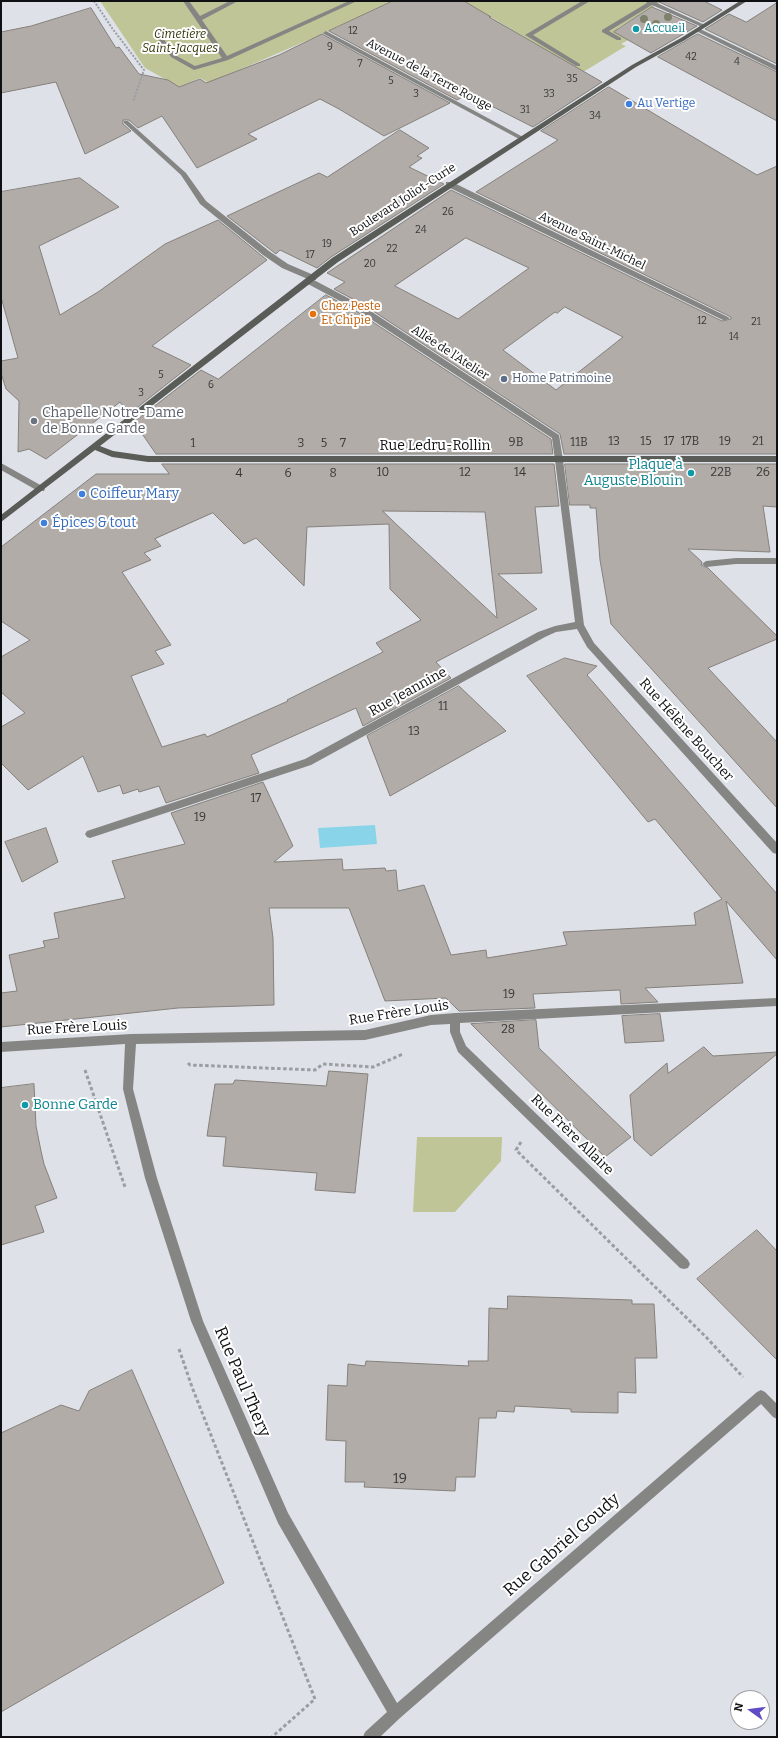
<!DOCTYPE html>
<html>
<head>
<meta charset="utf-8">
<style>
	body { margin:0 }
	#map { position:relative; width:778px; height:1738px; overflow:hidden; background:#dee2e8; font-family:Bitter,serif }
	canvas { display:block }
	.frame { position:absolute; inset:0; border:2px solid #0f1013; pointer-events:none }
	.north { position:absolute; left:730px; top:1690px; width:40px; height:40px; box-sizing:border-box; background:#fff; border:1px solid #9f9fa1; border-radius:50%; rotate:284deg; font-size:11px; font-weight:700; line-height:16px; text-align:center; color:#0f1013 }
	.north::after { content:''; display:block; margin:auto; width:14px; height:18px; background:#5f4dc6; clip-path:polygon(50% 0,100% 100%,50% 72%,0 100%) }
</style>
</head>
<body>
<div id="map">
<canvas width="778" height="1738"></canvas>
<div class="frame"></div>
<div class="north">N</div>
</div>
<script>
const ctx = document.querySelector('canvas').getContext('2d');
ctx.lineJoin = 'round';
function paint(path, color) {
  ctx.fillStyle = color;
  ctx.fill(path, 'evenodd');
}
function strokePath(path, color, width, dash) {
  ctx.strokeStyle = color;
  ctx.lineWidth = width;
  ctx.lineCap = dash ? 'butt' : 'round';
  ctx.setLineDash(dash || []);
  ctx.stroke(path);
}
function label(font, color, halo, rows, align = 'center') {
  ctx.font = font + ' Bitter,serif';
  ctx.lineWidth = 4;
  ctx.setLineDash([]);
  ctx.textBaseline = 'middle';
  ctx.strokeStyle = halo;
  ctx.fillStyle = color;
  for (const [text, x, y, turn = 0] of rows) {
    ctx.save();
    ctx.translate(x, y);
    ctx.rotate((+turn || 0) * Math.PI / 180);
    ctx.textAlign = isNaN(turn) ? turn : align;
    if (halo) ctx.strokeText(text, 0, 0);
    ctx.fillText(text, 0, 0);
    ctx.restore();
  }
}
const green = new Path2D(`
	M100,1H393L313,38L209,83L200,78L179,87L145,68Z
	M464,1H663L618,28L632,38L621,44L626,46L583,72Z
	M417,1137H502L501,1161L455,1212H413Z`);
const water = new Path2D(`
	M375,825L377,844L320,848L318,828Z`);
const building = new Path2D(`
	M393,1H464L491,17H489L602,82L533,127L468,94L457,100L329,31Z
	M660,1H704L722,10L703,22L659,2Z
	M777,3V64L705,29L729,14L746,22Z
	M652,7L697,26L651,53L614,32Z
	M91,8L116,48L119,47L139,74L168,80L179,87L200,79L206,83L279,55L322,34L450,103L384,136L339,109L320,99L248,134L257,139L197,168L162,116L138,128L129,120H123V124L131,131L85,154L56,82L1,93V32L31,26Z
	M698,34L777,72V121L658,57Z
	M609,87L757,175L777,166V454H564L560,434L364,305L334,289L345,282L327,273L451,190L722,321L731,319V317L476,192L558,140L541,131ZM466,238L529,268L458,319L395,286ZM565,307L623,337L556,390L503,350L555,312L557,313Z
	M400,130L429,148L417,156L422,158L409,167L444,184L331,257L317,268L280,250L276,254L227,216L319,173L327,177Z
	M80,178L119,207L39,246L60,315L98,292L165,244L218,220L267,260L152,346L191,365L129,414L120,402L46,459L29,449L18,452L19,401L6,389L1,373V361L18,358L1,297V192Z
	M326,295L356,311L551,439L553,454H156L134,422L201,370L218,379Z
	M162,464H554L559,506L535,507L542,573L498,574L537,609L436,662L451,678L363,726L356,708L251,755L259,773L166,803L159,786L139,792L138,789L123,794L120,785L98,792L83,756L28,790L1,763V727L25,713L1,692V657L30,640L1,621V547L96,474H169ZM383,511L485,512L497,618L396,524ZM213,513L244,544L256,538L304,586L307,527L389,524L390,589L421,620L376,643L383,652L287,700L288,701L207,737L205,734L162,747L131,676L164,664L155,651L171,645L122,572L151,560L144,553L161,546L155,539Z
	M565,464H777V507L763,506L770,552L688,549L702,562L701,565L708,568L777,636V639L708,668L777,742V808L611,624L600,560L596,508H590V505H570Z
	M565,658L597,666L587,675L777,894V960L726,901L743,983L645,988L658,1002L621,1004L620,990L533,994L535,1008L459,1011L446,998L385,1001L349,908H269L273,938L274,1005L178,1008L1,1027V993L17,991L9,955L45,947L43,941L59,938L54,913L125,898L112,861L185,844L171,813L263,782L293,846L274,862L342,859L343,870L385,868L386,871L396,870L398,891L424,885L451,955L486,950L487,958L567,945L563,932L696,925L694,913L722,899L655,819L648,822L527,676Z
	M459,686L506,731L390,796L367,736Z
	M46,828L58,862L22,882L5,842Z
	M660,1014L664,1041L625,1043L622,1016Z
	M536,1020L539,1048L631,1137L605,1157L471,1024Z
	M704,1047L713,1056L777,1052V1054L651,1156L634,1140L630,1095L667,1063L668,1073Z
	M329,1071L368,1074L355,1193L315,1190L317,1173L223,1166L226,1137L207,1136L215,1084H233L235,1080L326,1086Z
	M34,1084L36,1126L41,1151L44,1164L57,1198L35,1206L44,1232L1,1245V1088Z
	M757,1230L777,1251V1360L697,1279Z
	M508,1296L632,1300V1304H654L657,1358H635L636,1393L618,1392V1413L571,1412V1409L515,1406L514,1412L497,1411L496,1418H479L475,1477H456L455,1491L364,1487L365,1482H345L346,1441L326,1440L328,1385L347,1386L348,1364L365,1366L366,1361L469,1366L468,1361H488L489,1308L507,1309Z
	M132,1370L224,1583L1,1712V1433L61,1405L79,1411L89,1391Z`);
const pathFar1 = new Path2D(`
	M94,1L112,28L144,70L133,102`);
const path = new Path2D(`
	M188,1063L190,1065L315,1070L323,1064L373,1067L403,1054
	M85,1070L125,1187
	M521,1142L516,1150L706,1337L743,1377
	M179,1349L192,1387L315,1699L272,1737`);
const lane = new Path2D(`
	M183,1H189L200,16L230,1H238L202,20L227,56L349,1H357L228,60L194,70L171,57L153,32L158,31L175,55L195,66L222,58Z
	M582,1H590L533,35L580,64V66H576L525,35Z
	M645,1H658L657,3L707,26L702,27L652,5L609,31L621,38V40H617L602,32V30L647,3Z
	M306,279H312L363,306L559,435L563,460L562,462H556L555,460L552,438L357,310L306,283Z`);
const street = new Path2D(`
	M698,28L777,66V71L696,31L695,30Z
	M326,31L523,137L524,138L519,139L324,34L323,33Z
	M124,121H128L186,173L206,201L269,251L288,264L316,276V280H310L282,268L263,255L200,204L181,175L124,123Z
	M446,182H452L730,318L726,320H723L446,186Z
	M559,457L563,460L584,625L594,643L777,843V854L773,853L587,647L577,629L556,632L545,637L311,765L90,838L87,837L85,834L87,831L305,759L538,632L555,626L575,622L555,460Z
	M1,463L44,487L45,489L44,491H38L1,470Z
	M736,558H777V564H736L706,567L702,564L706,561Z
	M777,998V1006L460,1023V1032L466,1046L688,1260L690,1264L688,1268L684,1269L680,1268L458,1052L450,1032V1024L431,1025L365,1040L136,1044L133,1089L157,1178L203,1321L288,1513L397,1703L757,1392L761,1390L765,1392L777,1404V1419L773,1417L761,1404L400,1718L380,1737H363L365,1732L387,1712L278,1523L191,1321L145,1178L123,1089L125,1044L1,1052V1042L131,1034L365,1030L431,1015L455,1013Z`);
const secondary = new Path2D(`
	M740,1H747L685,40L636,67L338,262L100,446L113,451L148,456H777V462H148L112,457L95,450L1,522V515L332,258L632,65L681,38Z`);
const trees = [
	[668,17],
	[644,19],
	[656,24]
];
const markers = [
	[636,29,4,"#0f9aa8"],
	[629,104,4,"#3f7fe0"],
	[313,314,4,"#e8710a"],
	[504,379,4,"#5c6f8a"],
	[34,421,4,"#6b7280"],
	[691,473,4,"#0f9aa8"],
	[82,494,4,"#3f7fe0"],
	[44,523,4,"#3f7fe0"],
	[25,1105,4,"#0f9aa8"]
];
const farNumbernames = [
	["12",353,31],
	["9",330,47],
	["42",691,57],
	["4",737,62],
	["7",360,64],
	["35",572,79],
	["5",391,81],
	["3",416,94],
	["33",549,94],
	["31",525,110],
	["34",595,116],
	["26",448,212],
	["24",421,230],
	["19",327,244],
	["22",392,249],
	["17",310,255],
	["20",370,264],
	["12",702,321],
	["21",756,322],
	["14",734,337],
	["5",161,375],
	["6",211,385],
	["3",141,393]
];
const farCulturenames = [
	["Accueil",644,29]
];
const farParknames = [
	["Cimetière",180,35],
	["Saint-Jacques",180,49]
];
const farStreetnames = [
	["Avenue de la Terre Rouge",429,75,28],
	["Boulevard Joliot-Curie",403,200,-33],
	["Avenue Saint-Michel",592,241,26],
	["Allée de l'Atelier",450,353,33]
];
const farShopnames = [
	["Au Vertige",637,104]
];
const farFoodnames = [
	["Chez Peste",321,307],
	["Et Chipie",321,321]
];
const farServicenames = [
	["Home Patrimoine",512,379]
];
const numberNames = [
	["13",614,442],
	["15",646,442],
	["17",669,442],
	["17B",690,442],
	["19",725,442],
	["21",758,442],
	["9B",516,443],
	["11B",579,443],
	["1",193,444],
	["3",301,444],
	["5",324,444],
	["7",343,444],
	["10",383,473],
	["12",465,473],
	["14",520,473],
	["22B",721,473],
	["26",763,473],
	["4",239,474],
	["6",288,474],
	["8",333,474],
	["11",443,707],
	["13",414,732],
	["17",256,799],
	["19",200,818],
	["19",509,995],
	["28",508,1030]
];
const worshipNames = [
	["Chapelle Notre-Dame",42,413],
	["de Bonne Garde",42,429]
];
const streetNames = [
	["Rue Ledru-Rollin",435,446],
	["Rue Jeannine",408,692,-29],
	["Rue Hélène Boucher",686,730,48],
	["Rue Frère Louis",399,1013,-9],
	["Rue Frère Louis",77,1028,-3],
	["Rue Frère Allaire",572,1135,44]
];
const cultureNames = [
	["Plaque à",683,465],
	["Auguste Blouin",683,481],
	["Bonne Garde",33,1105,"left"]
];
const shopNames = [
	["Coiffeur Mary",90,494],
	["Épices & tout",52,523]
];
const nearNumbernames = [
	["19",400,1479]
];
const nearStreetnames = [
	["Rue Paul Thery",242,1382,67],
	["Rue Gabriel Goudy",562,1545,-41]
];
paint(green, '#bfc597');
paint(water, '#89d4e9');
paint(building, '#b1aca7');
strokePath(building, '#85807b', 1);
strokePath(pathFar1, '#9a9da2', 2, [2, 1.5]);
strokePath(path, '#9a9da2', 3, [3.5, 2.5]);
paint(lane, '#858684');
paint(street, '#858684');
paint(secondary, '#5a5c58');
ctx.fillStyle = '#7e826b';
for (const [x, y] of trees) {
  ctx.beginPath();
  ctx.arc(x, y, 4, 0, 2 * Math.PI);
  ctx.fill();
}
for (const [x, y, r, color] of markers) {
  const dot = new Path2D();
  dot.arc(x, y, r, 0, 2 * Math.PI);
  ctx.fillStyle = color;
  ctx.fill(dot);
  strokePath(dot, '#fff', 1.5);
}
label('10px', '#383738', null, farNumbernames);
label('12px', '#0d838f', '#fff', farCulturenames, 'left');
label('italic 12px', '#303404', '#fff', farParknames);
label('12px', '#0f1013', '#fff', farStreetnames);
label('12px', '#366cbe', '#fff', farShopnames, 'left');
label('12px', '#c56008', '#fff', farFoodnames, 'left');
label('12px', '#4e5e75', '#fff', farServicenames, 'left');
label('12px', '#383738', null, numberNames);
label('14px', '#5b616d', '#fff', worshipNames, 'left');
label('14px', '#0f1013', '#fff', streetNames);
label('14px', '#0d838f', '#fff', cultureNames, 'right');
label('14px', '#366cbe', '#fff', shopNames, 'left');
label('14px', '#383738', null, nearNumbernames);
label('17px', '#0f1013', '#fff', nearStreetnames);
</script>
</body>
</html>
